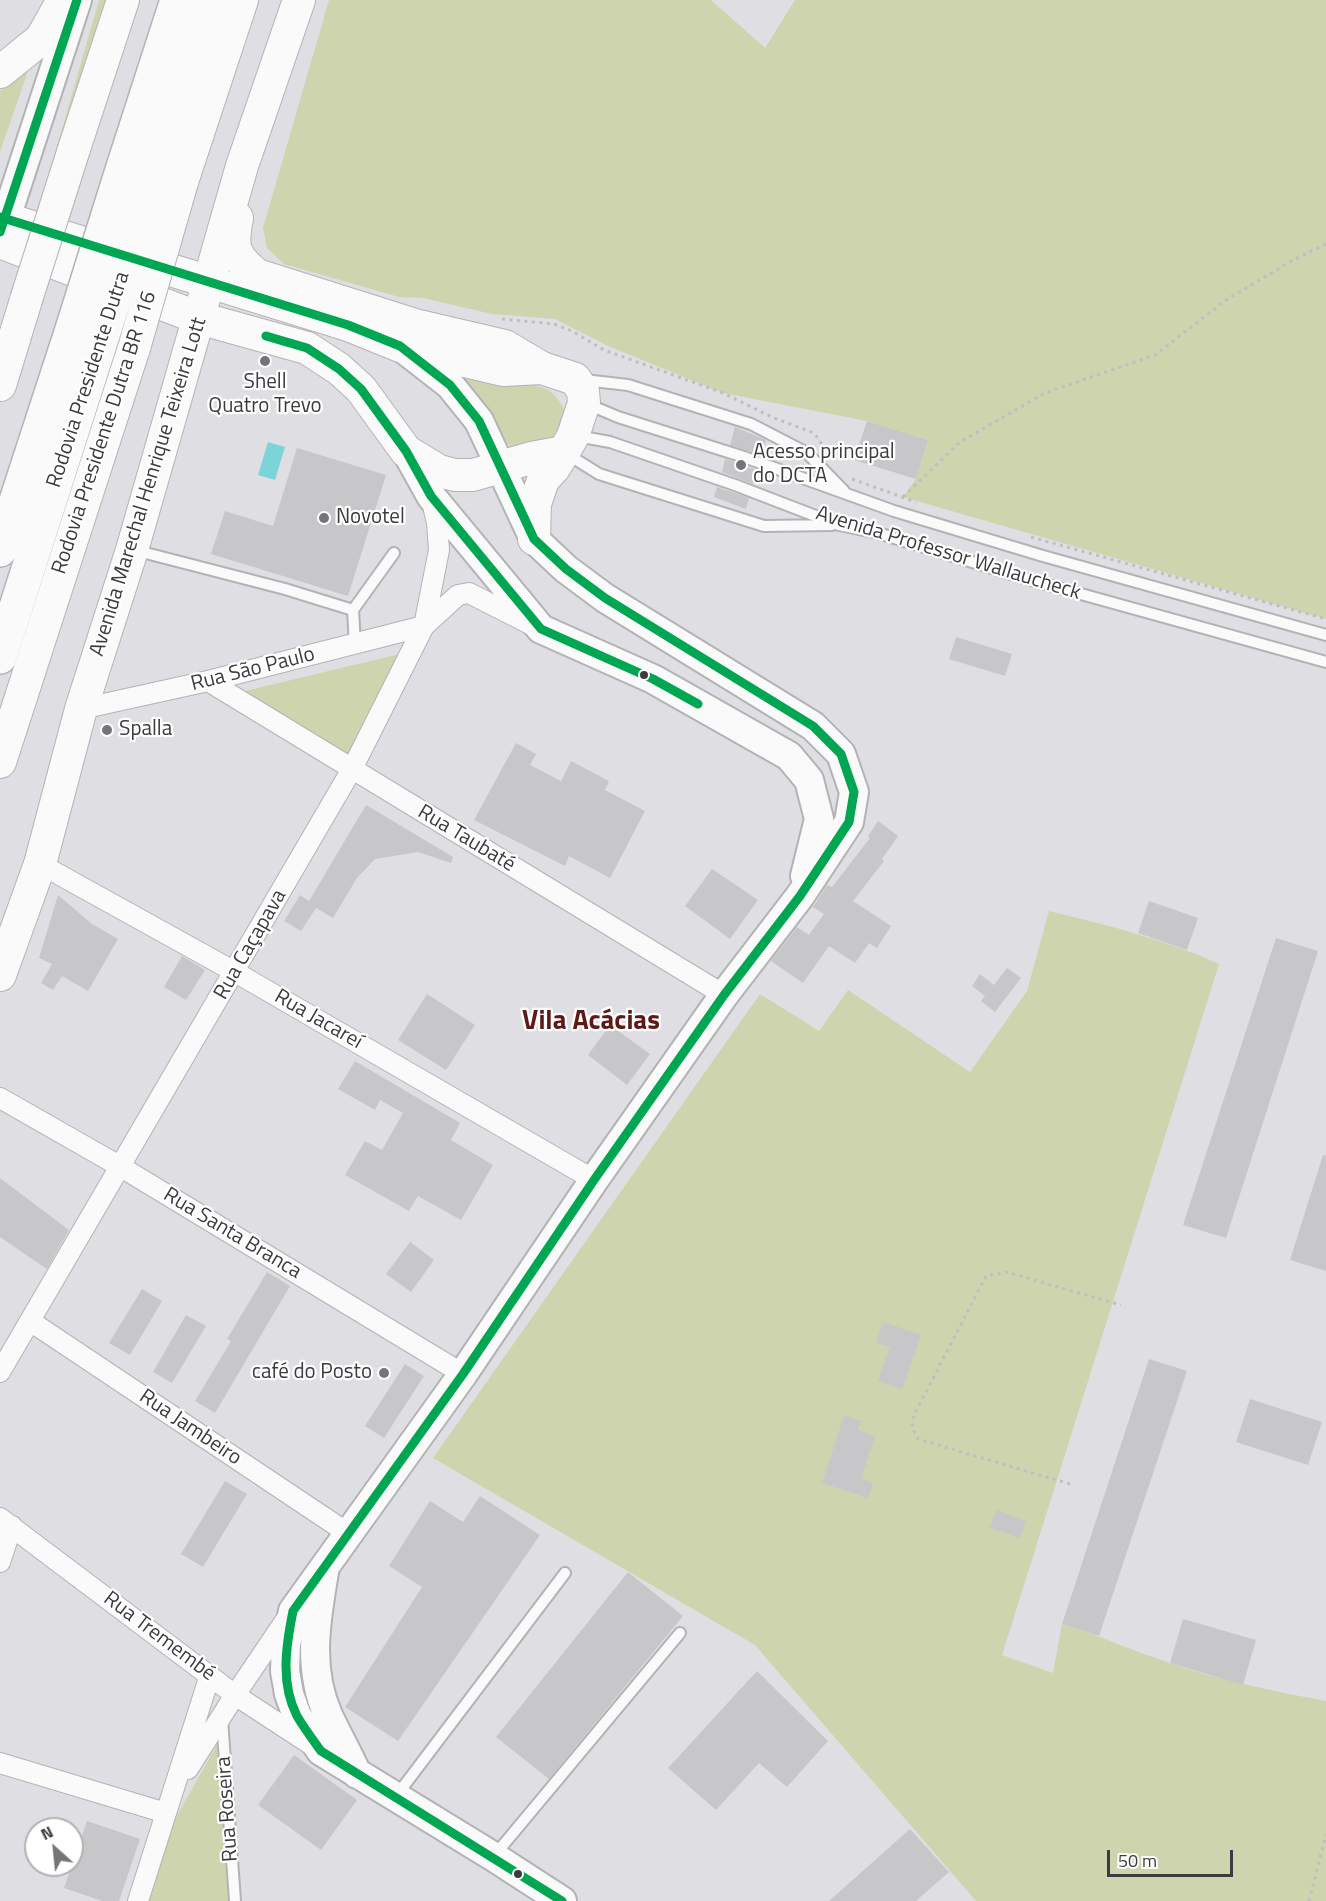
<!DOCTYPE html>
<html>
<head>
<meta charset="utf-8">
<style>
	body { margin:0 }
	#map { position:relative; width:1326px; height:1901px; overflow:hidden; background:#dfdfe3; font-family:"Titillium Web",sans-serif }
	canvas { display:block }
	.north { position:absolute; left:24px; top:1817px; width:60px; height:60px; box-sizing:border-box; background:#fff; border:2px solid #b1b1b2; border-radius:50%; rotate:333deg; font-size:16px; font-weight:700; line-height:24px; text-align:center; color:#3c3c3e }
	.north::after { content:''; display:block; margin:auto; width:21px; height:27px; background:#757578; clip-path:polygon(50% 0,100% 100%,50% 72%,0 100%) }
	.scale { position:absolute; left:1107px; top:1850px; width:126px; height:27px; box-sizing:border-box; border:3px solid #3c3c3e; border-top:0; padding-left:8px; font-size:18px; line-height:21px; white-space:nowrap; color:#3c3c3e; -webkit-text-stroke:4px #fff; paint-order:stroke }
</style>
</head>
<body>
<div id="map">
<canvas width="1326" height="1901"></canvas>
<div class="north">N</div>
<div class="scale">50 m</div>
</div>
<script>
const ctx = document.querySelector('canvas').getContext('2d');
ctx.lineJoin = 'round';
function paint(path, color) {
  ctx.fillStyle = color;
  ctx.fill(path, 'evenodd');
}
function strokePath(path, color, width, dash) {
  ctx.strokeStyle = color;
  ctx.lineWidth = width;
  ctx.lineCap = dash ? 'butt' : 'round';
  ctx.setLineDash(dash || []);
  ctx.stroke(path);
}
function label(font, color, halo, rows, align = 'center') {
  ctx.font = font + ' "Titillium Web",sans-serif';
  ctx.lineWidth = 4.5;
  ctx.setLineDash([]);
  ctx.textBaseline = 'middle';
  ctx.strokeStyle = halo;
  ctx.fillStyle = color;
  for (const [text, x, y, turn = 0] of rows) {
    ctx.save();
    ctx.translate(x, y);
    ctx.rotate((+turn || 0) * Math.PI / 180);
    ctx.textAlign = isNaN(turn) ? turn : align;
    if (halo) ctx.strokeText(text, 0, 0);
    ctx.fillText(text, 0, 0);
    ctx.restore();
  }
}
const green = new Path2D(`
	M99,0H106L48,178Z
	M329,0H711L765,48L795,0H1326V619L903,497L916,479L928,440L867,421L723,393L608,346L555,319L492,314L423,298L399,297L284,264L267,248L263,228Z
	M31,62L0,152V91Z
	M438,365C461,369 537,380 552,393C561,401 564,409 568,420L552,441L514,452L486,412Z
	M408,652L351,757L241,692Z
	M1049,911C1107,925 1164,939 1219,964L1002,1655L1053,1673L1062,1624C1098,1635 1133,1651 1170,1663C1221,1681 1273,1691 1326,1701V1901H976L755,1645L433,1458L760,994L819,1031L848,990L970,1072L1027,991Z
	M217,1745L228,1901H145L172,1824Z`);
const water = new Path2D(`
	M268,442L285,447L275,480L258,475Z`);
const building = new Path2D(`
	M867,421L928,440L916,479L854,460Z
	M735,427L766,440L761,455L730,445Z
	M297,448L386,475L348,596L211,554L225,511L273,526Z
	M725,459L757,470L753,484L722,472Z
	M717,487L749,498L746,509L714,497Z
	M956,637L1012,654L1005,676L949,659Z
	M516,743L536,754L530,765L561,781L571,761L609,781L605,790L645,811L610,878L569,856L565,866L474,820Z
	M366,805L453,857L451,863L418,852L375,859L357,878L333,918L316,908L301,931L284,921L300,895L309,901Z
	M878,821L898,836L882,859L884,861L853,901L891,926L877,948L869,943L855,963L829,946L803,983L771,961L797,927L809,935L824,914L813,907L827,885L832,887L870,838L868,836Z
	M712,869L758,900L730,939L685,906Z
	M58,895L92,924L118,939L88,991L62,976L53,990L41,983L52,964L39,958Z
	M1149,901L1198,918L1187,950L1138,933Z
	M1276,938L1318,951L1226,1238L1183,1225Z
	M182,956L205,970L186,1000L164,987Z
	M1007,968L1021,978L995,1012L981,1001L985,996L972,986L980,974L994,985Z
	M427,994L475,1025L446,1070L398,1040Z
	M610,1025L650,1054L627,1085L588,1055Z
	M355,1061L460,1123L451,1140L493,1165L461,1220L418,1196L409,1211L345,1175L365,1141L382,1150L403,1113L380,1100L375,1110L338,1089Z
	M1323,1155L1326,1156V1271L1290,1260Z
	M0,1178L69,1230L47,1269L0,1237Z
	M410,1242L434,1260L411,1292L386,1274Z
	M267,1272L290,1286L215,1413L195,1401L231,1341L227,1339Z
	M142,1289L162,1301L130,1355L109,1343Z
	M186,1315L206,1326L172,1383L153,1372Z
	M883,1322L921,1335L902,1389L878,1381L890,1347L876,1343Z
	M1149,1359L1187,1371L1099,1636L1062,1624Z
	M405,1364L424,1376L384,1438L365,1426Z
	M1250,1399L1322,1422L1308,1465L1236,1442Z
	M844,1416L861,1421L858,1430L875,1436L861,1479L873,1483L868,1498L822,1483Z
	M225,1481L247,1494L203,1567L181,1554Z
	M480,1496L540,1535L398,1741L345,1707L422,1587L389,1566L430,1501L463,1522Z
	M996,1510L1026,1521L1020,1538L990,1528Z
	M628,1572L683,1616L549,1779L496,1737Z
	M1183,1619L1256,1640L1243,1685L1170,1663Z
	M757,1671L828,1741L787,1787L759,1763L716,1810L668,1768Z
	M294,1755L357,1800L321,1850L258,1805Z
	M87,1821L140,1839L119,1901H102L64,1888Z
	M910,1829L949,1872L916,1901H829Z`);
const path = new Path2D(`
	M502,319L554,324L572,331L604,350L723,393L774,418L814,433L832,458
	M852,479L916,502
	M903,497L960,442L1045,393L1155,355L1226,300L1295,259L1326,244
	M1031,537L1326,619
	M1070,1484L918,1439L912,1427L914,1415L986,1276L1006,1272L1121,1305
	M1309,1901L1326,1834`);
const lane = new Path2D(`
	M584,380L628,385L751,424L807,453L844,491
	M585,403L618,417L744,457L894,511L1043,556L1326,635
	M577,436L610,442L735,485L839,525L878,533L1034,581L1326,662
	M567,454L599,474L764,526L832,525
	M134,550L285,589L353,610
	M355,645L353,610L394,553
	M222,1719L235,1901
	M397,1795L565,1573
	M494,1856L680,1633`);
const street = new Path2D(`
	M208,681L724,995
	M81,709L208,681L424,626L458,595L469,593L532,625
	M40,864L235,972L594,1180
	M0,1098L121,1167L463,1374
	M30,1321L349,1534
	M0,1372L352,769L424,626L439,550L437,523L432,501
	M0,1518L235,1695L310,1744
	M0,1562L12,1526
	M0,1763L166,1813
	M188,1769L235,1695L287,1618
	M138,1901L210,1675`);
const secondary = new Path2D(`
	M6,218L77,0
	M400,346L450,385L479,421L534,539L566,569L605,598L813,726L841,754L854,792L849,822L800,896L724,995L594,1180L463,1374L293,1611L286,1644L285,1671L289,1694L297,1716L321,1751L494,1857L562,1901
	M406,451L431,496L541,629L653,679L789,756L809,780L819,819L805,876
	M324,1572C316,1620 307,1668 328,1715C337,1735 348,1753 357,1774`);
const primary = new Path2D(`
	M0,72L41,39L63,0
	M74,149L123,0
	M182,182L242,0
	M0,217L348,325L400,346L503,370L542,368L575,379L583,391L584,403L573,436L564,452L531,458L473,475H455L439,471L406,451L361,389L339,369L307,348L199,318L0,242
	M237,218C231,248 234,256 257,275L415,325L505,346L542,368
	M0,385L26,300
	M534,539L535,504L543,480L554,468L564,452
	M0,762L134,348
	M0,975L40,864L81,709L132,550L242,166L299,0`);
const highway = new Path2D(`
	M124,164L177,0
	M155,174L210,0
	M0,550L74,323
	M0,657L103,335`);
const primaryBridge = new Path2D(`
	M26,300L74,149
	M134,348L182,182`);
const highwayBridge = new Path2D(`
	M74,323L124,164
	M103,335L155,174`);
const bus1 = new Path2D(`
	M0,217L348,325L400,346L450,385L479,421L534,539L566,569L605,598L813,726L841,754L854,792L849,822L800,896L724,995L594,1180L463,1374L293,1611C286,1646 280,1683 297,1716C304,1728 313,1740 321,1751L562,1901
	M0,232L77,0
	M266,336L307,348L339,369L361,389L406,451L431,496L541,629L653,679L698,704`);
const markers = [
	[265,361,6,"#757578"],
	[741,465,6,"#757578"],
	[324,518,6,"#757578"],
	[644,675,5,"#3c3c3e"],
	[107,730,6,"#757578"],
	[384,1373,6,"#757578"],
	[518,1874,5,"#3c3c3e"]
];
const streetNames = [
	["Rodovia Presidente Dutra",89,380,-72],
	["Rodovia Presidente Dutra BR 116",105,433,-72],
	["Avenida Marechal Henrique Teixeira Lott",149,487,-73],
	["Avenida Professor Wallaucheck",948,554,17],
	["Rua São Paulo",253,670,-14],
	["Rua Taubaté",466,839,31],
	["Rua Caçapava",251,945,-60],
	["Rua Jacareí",318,1020,30],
	["Rua Santa Branca",232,1234,31],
	["Rua Jambeiro",190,1428,34],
	["Rua Tremembé",159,1637,37],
	["Rua Roseira",228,1809,-94]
];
const poiNames = [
	["Shell",265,383,"center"],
	["Quatro Trevo",265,407,"center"],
	["Acesso principal",753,453],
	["do DCTA",753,477],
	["Novotel",336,518],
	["Spalla",119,730],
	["café do Posto",372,1373,"right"]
];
const districtNames = [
	["Vila Acácias",591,1022]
];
paint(green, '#cdd4ae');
paint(water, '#7bd4d7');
paint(building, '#c7c7c9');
strokePath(lane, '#b3b3b6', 14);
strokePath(street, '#b3b3b6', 22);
strokePath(secondary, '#b3b3b6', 32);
strokePath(primary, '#b3b3b6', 34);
strokePath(highway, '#b3b3b6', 36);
strokePath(path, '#bfbfc1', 3, [3, 4.5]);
strokePath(lane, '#fafafb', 10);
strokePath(street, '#fafafb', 20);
strokePath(secondary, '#fafafb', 28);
strokePath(primary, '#fafafb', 32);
strokePath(highway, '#fafafb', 33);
strokePath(primaryBridge, '#b3b3b6', 34, []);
strokePath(highwayBridge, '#b3b3b6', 36, []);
strokePath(primaryBridge, '#fafafb', 32);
strokePath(highwayBridge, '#fafafb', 33);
strokePath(bus1, '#00a651', 9);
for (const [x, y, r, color] of markers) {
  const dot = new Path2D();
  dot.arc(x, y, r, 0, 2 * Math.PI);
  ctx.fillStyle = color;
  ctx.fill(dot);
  strokePath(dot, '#fff', 2);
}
label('21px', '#3c3c3e', '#fff', streetNames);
label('21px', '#3c3c3e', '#fff', poiNames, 'left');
label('bold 27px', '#5e1916', '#fff', districtNames);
</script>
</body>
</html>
